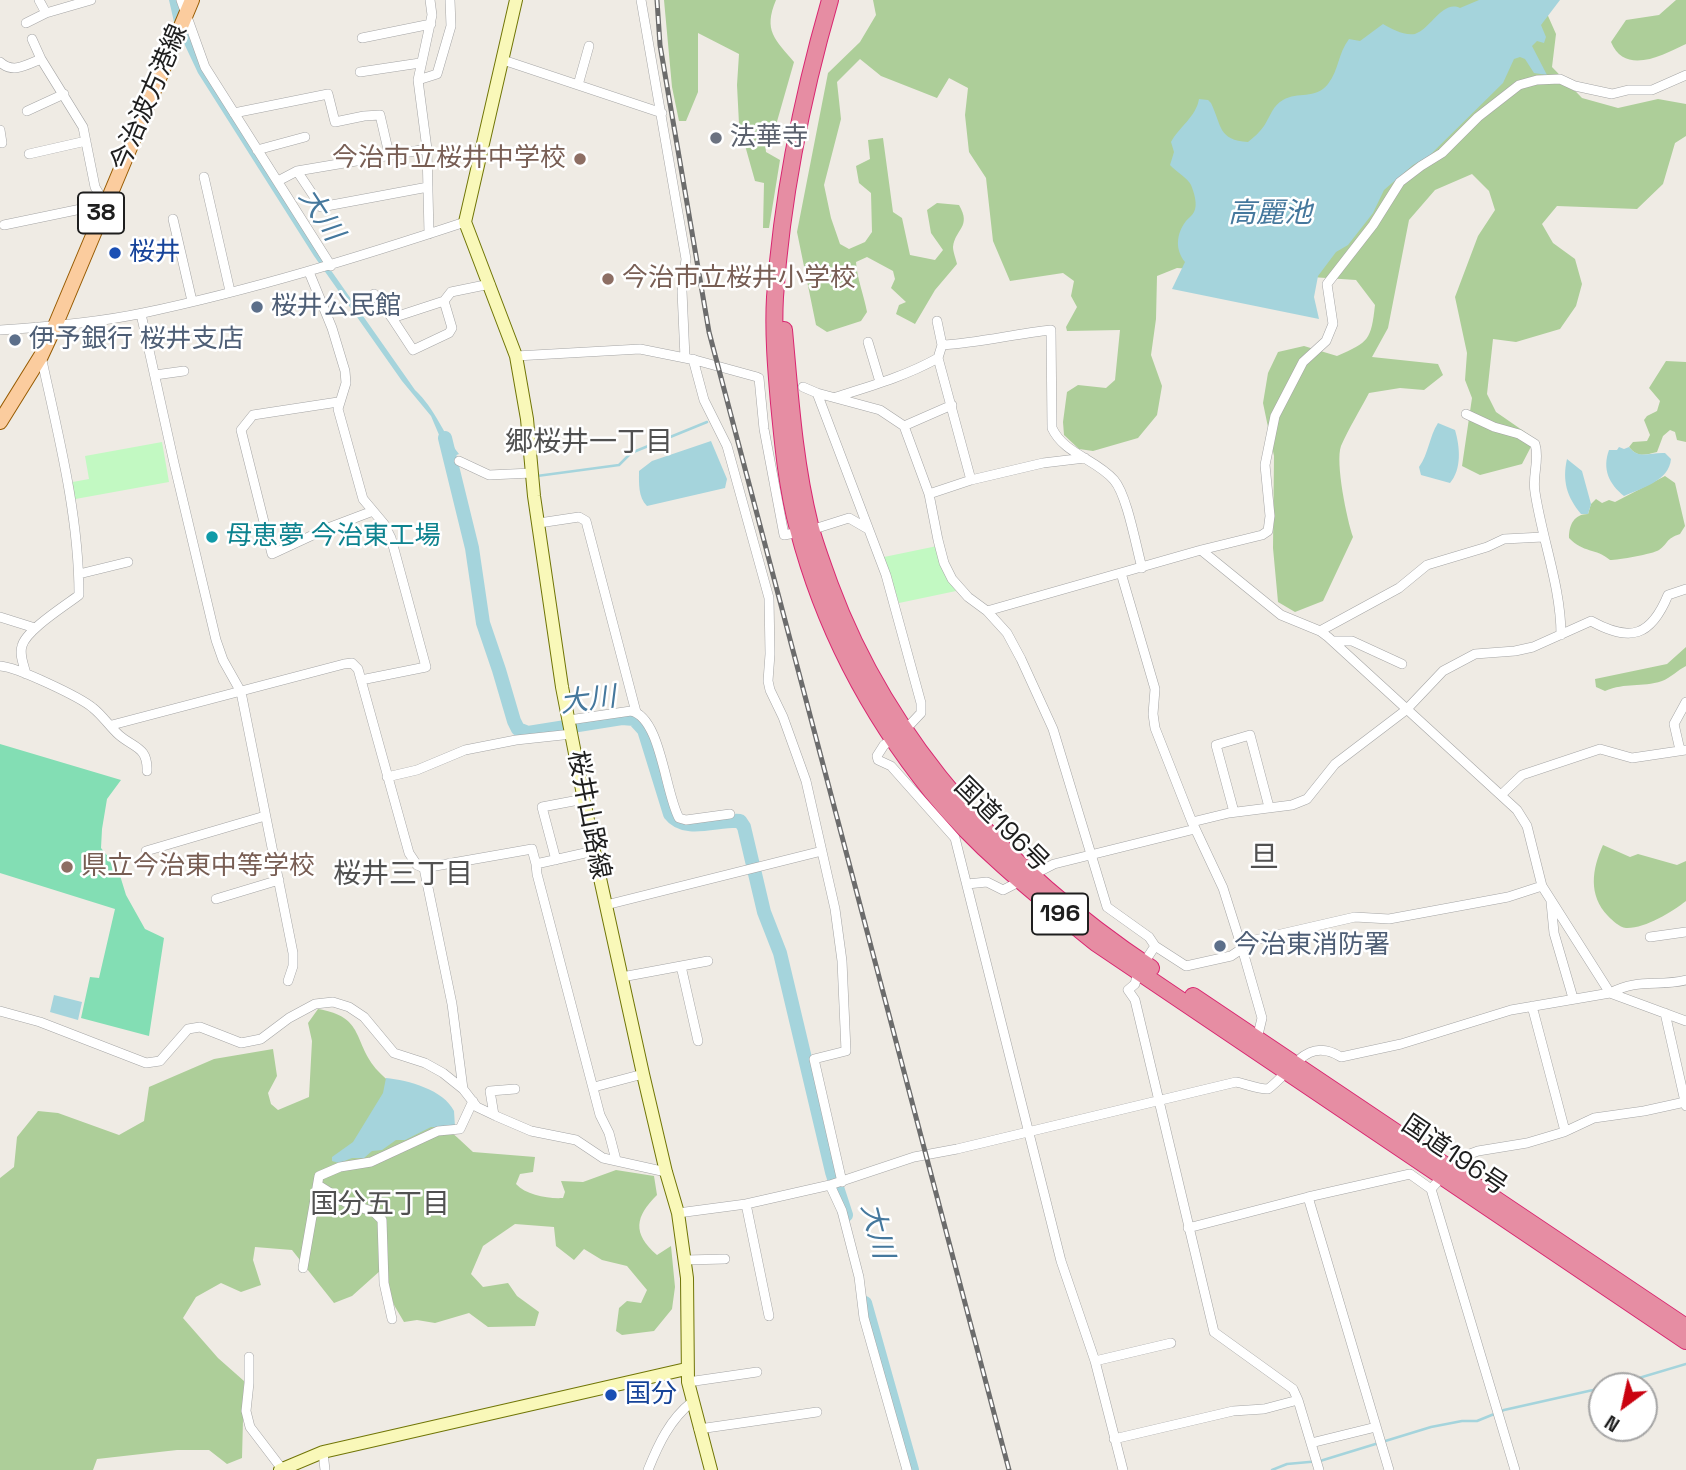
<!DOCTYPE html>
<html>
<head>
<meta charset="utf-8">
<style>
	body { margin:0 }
	#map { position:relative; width:1686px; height:1470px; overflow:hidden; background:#efebe4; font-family:"Space Grotesk",sans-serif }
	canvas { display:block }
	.north { position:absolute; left:1588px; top:1372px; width:70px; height:70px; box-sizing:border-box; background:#fff; border:2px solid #a5a5a5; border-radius:50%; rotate:213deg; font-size:19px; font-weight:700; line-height:28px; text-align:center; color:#1e1e1e }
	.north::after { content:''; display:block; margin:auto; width:24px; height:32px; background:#ca0210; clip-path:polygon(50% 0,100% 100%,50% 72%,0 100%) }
</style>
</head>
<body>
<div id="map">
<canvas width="1686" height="1470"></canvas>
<div class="north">N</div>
</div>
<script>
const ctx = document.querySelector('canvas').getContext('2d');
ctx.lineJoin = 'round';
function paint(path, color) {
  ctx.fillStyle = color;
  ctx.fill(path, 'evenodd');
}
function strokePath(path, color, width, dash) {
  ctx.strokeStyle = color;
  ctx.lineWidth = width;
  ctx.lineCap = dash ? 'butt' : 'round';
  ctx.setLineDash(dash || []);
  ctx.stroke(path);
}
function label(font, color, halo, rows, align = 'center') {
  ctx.font = font + ' "Space Grotesk","Noto Sans JP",sans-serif';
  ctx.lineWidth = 5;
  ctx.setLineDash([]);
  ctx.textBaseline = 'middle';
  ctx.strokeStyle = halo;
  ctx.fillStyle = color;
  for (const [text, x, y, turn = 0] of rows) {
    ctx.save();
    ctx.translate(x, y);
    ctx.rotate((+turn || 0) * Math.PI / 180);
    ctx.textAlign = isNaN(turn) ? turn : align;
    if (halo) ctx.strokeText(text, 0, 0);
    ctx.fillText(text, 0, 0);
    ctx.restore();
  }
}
const forest = new Path2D(`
	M664,0H776C763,31 775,39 794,62L776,125L764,132L766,152L780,160L769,228H763L764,183L755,181L739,124L737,85L739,54L698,33V92L686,121H679L672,87Z
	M873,0H1541L1556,34L1552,67L1582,98L1618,108L1658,99L1686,104V136L1675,143L1663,184L1637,209L1557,206L1542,224L1553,243L1575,259L1582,284L1576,306L1560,329L1516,342L1493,339L1487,394L1496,412L1535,439L1522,464L1480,475L1462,466L1472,398L1465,380L1467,353L1455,297L1478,236L1495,210L1489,191L1472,174L1435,190L1409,220L1388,328L1372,357L1438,364L1443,375L1424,390L1400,388L1369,393C1360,410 1349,428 1341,446C1335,462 1347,520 1353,537L1323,601L1295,612L1278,602L1273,548L1274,456L1263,403L1268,373L1278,352L1304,346L1337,356C1369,342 1371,340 1375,305L1356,280L1177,268L1157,276L1156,319L1151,355L1162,386L1157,415L1138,438L1093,451L1079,449L1064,435L1063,422L1067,392L1078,385L1106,388L1115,380L1120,330L1067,331L1066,327L1077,307L1071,296L1074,281L1063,273L1010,281L993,241L986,178L969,152L965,115L968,88L949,78L937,98L881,76L860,59L837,82L841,119L824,185L831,218L840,244L849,249L865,242L872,232L871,193L859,183L856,166L870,159L868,140L883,138L893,212L902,218L910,255L935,260L943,250L931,233L927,210L937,203L959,205C972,227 955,229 953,247C953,252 956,259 957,264L935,290L915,324L896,314L899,305L906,302L891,288L895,279L893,271L867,257L856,262C857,279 864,295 867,312L861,321L827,332L816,325L797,232L828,73L860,42L876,15Z
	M1676,0H1686V44C1663,55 1625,76 1611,42L1626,20L1659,15Z
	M1666,361L1686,362V442L1677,440L1675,432L1670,430L1663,436L1657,452C1644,455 1638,458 1629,447L1633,442L1647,441L1650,435L1644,420L1647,416L1657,411L1660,401L1649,388Z
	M1665,476L1675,483L1685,526L1680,534C1665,539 1669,543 1659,550C1653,554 1618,560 1610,560C1596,548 1583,553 1569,538C1569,525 1574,514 1588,514L1591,504L1596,499L1602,503L1609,500L1615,502Z
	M1686,647V666C1678,670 1670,678 1662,681C1641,688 1626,682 1605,691L1596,687L1595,679L1667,664Z
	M1603,845L1630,857L1638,854L1677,865L1686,861V901C1672,912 1644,929 1626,928C1619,927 1613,921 1608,916C1588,895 1592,869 1603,845Z
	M318,1009C366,1017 352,1042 378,1071C386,1080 398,1088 407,1095C430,1114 452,1132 473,1152L535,1157L533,1172L520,1174L516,1184C526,1195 548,1199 563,1198L565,1192L561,1181L583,1182L616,1170L654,1176L657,1195C635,1217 632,1233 657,1255L671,1246L675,1287L672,1309L654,1331L622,1335L616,1331L619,1308L627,1301L641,1303L647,1290L627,1266L602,1260L584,1249L574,1260L556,1246L554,1227L515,1224L483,1246L471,1274L483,1287L508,1283L517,1296L539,1312L535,1326L488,1327L469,1313L435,1323L417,1320L404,1322L394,1305L381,1270L352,1296L334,1303L292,1250L255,1247L253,1260L261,1285L241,1292L221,1283L196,1297L183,1318L218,1358L244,1381L242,1458L227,1464L209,1450H177L97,1459L93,1470H0V1178L14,1167L17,1137L38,1111L58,1113L119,1135L144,1121L149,1087L214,1059L273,1049L277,1076L268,1093L271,1104L278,1110L309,1097L312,1041L308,1023Z`);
const park = new Path2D(`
	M162,442L169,482L70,500L67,483L89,479L85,456Z
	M942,545L949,577L956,591L899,603L884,557Z`);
const pitch = new Path2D(`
	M0,744L121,780L107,799L102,829L101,848L118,869L126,895L145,929L164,938L149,1036L81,1018L90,977L99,978L115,909L0,873Z`);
const water = new Path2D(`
	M169,0H180L203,68L330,269L415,390C436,410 442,432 459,454L454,456H448L431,416L402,381L314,256L198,73L174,22Z
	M1479,0H1560L1541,25L1546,37L1544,43L1537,41L1532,46L1547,75L1534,73L1525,59L1520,57L1514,59L1503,83L1429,156L1413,165L1384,190L1373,213L1348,245L1336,252L1318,276L1314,297L1319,319L1172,289L1185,262C1175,250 1176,234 1186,221C1188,218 1192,216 1194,212C1198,205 1194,192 1191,185C1188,178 1176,172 1170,165L1174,152L1171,142C1179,127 1196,117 1199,99L1208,100L1211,103C1222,126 1218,140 1248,142C1254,137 1260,132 1264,126C1270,117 1273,105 1283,100C1298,91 1315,100 1328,84C1339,70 1338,53 1349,39L1360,41L1383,24C1392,29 1404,36 1415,34C1431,29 1442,0 1460,8Z
	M1438,423L1455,430C1460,447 1462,469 1450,483L1421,475L1419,467C1429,453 1429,437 1438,423Z
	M711,441L727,479L725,488L647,506C638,497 639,483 639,471L652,461Z
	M1619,447L1624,449L1629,447C1639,460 1650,452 1665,453L1671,459C1669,481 1642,488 1624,496C1609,484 1602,469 1609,450H1617Z
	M1567,459L1582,471L1591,504L1588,514H1581C1567,497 1562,481 1567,459Z
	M54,995L82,1002L78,1020L50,1012Z
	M386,1078C408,1080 444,1090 454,1111L455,1127H431L405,1140H396L382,1150L372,1151L364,1158H352L339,1163L332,1161V1157L353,1142L383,1093Z`);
const stream = new Path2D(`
	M537,476L619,465L631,453L707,422
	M1612,1386L1686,1364
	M1272,1470L1287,1464L1320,1461L1431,1427L1462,1421H1477L1504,1410L1602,1388`);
const river = new Path2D(`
	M445,438L472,548L483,623L499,670L514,721L518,729L528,733L622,718L634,719L644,730L670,814C685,834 718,819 740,821L744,827L764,912L780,953L832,1172L846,1215
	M865,1303L912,1470`);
const street = new Path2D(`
	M39,0L46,13L91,0
	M181,0L205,67L331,266
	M641,0L686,259L682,291L685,358
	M26,23L46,13
	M362,38L431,24
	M32,39L41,59
	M503,60L662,113
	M0,62C13,74 26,65 41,59L83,127L95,187L105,204L4,225
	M360,72L420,63
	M418,80L437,74L451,26L450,0
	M578,85L589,46
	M27,111L64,94
	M234,113L328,94L335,122L364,116L380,115L389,154
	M0,130L2,143
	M427,149L297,171L321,207L428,187
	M257,150L305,137
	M29,154L86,141
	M204,177L230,291
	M278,181L297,171
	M173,219L192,301
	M429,234L427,149L418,80L432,15L430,0
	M309,272L332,328L345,371L346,383L338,409L363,499L384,524L391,538L426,667L361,680
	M374,294L392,318
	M444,301L392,318L413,350L449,333L452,328L444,301L451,292L490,284
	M141,314L174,463L216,640L223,660L241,692L293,953V966L288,981
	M937,321L942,345
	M0,330C48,327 96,323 143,313C252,290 359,257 465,222
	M868,342L880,382
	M516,356L640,349L695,360L757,377
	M693,359L704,400L727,446L769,598L770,654L768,681L770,690L783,717L806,781L835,909L842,961L846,1051L814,1059L842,1182
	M155,375L184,371
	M759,378L764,429L784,535L811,530L849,518L868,529
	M803,387L817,393L880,410L904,426L929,494L938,540L944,563L952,579L968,597L987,611L1007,633L1021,659L1053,729L1107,907L1149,937L1155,946
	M817,393L886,575L921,703V713L904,731L884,745L877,756L878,760L891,766L955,838L1061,1261L1095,1361L1123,1470
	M836,397C871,386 906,376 938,358L942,345C978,343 1014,334 1051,330L1052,428C1064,454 1096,459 1114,480C1127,495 1136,546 1142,568
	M338,402L253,415L241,430L272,554L328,528L373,511
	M1466,414L1494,427L1519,434L1535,444C1540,460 1532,475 1535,492C1542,539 1561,587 1561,635
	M904,426L952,405
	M459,461L489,475L532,473
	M971,480L1043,463L1085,458
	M929,494L971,480L938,358
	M539,523L579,517L586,521L636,712
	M1201,550L1281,615L1320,631L1328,637L1517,810L1527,826L1542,886L1610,993L1686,1021
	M1121,573L1155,689L1153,714L1155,728L1192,822L1223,888L1242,948L1262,1018L1257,1039
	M79,574L128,562
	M987,611L1201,550L1262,535L1268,531L1270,516L1265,465L1275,416L1303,362L1326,341L1333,324L1327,284L1373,225L1400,182L1421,166L1442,153L1478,117L1519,85L1537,80L1560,79L1575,86L1612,94L1628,90H1652L1686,75
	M0,617L35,628
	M1320,631L1399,588L1427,565L1487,547L1504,539L1543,537
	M1333,641H1352L1402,664
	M0,666C17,667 80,697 93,708C103,716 110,727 119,735C134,748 148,747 147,771
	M26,674C24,665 19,655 22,646C26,630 65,606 79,595C79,515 58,434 41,356
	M569,720L631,711C661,717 665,793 679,818L686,820L730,814
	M112,725L344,664L352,663L358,669L409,853L417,865L424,868L532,849L536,864L594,851
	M1680,750L1674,724L1686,702
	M387,777L417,770L465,750L516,740L572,734
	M1501,795L1522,775L1600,749L1632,758L1686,750
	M1234,812L1216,745L1250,735L1269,807
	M1192,822L1229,813L1292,805L1307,799L1335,764L1406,710L1443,671L1475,654L1515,651L1533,647L1591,621C1631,643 1651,636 1668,595L1686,589
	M146,851L265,816
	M556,860L542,807L584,799
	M536,864L537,874L600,1115L609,1133L616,1160
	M424,868L452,1004L463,1089
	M967,884L987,882L1003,890L1054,864L1195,829
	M216,899L279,880
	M1551,902L1554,933L1573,998
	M606,905L822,851
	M1650,937L1686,932
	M681,966L698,1041
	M622,977L708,961
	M1532,1006L1565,1131
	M0,1011L40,1022L146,1063L160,1061L188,1029L200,1027L241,1043L261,1039L289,1018L315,1004L333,1002L349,1007L364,1017L394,1053L425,1063L443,1073L463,1089L477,1107L496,1116L531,1131L576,1140L603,1158L666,1172
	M1665,1013L1686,1106
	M594,1087L643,1074
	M494,1115L490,1091L515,1089
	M318,1185L345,1202L374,1212L382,1220L384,1283L392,1319
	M830,1185L842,1211L859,1277L864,1318L907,1470
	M1431,1189L1515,1470
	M1308,1197L1389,1470
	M746,1204L769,1316
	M678,1213L746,1204L830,1185L914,1157L957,1149L1236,1082C1247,1084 1256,1089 1268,1089C1292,1072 1306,1035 1341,1057L1401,1044L1511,1010L1610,993C1639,978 1657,987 1686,980
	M1188,1228L1308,1197L1410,1174L1431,1189L1459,1158L1478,1151L1527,1143L1564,1132L1594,1118L1644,1111L1685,1102
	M686,1260L725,1259
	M303,1268L319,1176L340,1167L371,1162L438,1131L460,1129L473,1101
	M249,1357V1383L246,1411L250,1427L282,1469
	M1095,1361L1171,1343
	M688,1382L757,1372
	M699,1429L817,1412
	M1114,1439L1233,1411L1264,1409L1298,1400
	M1311,1443L1376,1427
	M323,1452L325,1470
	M648,1470C658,1445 670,1419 692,1402
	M1319,1470L1298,1400L1293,1389L1214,1332L1135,1000L1128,990L1135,984L1138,972L1155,946L1186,966L1231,956L1255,940L1355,917L1389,919L1508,897L1542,886`);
const secondary = new Path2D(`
	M516,0L465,222L516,356L527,419L534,496L562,687L594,851L643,1074L666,1172L678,1213L687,1278L688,1382L711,1470
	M280,1470L323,1452L686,1369`);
const primary = new Path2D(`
	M0,422L41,356L55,326L192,0`);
const highway = new Path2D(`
	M830,0C802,97 782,196 775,297C773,332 776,368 779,403C783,445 787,488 798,529C823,625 870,715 932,792C979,850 1038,896 1096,943L1686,1341
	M784,330C790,395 794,461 810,525C815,545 823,565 830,585C890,747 1009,873 1151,968
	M1193,996L1686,1327`);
const rail = new Path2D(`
	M657,0L660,45L709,332L1009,1470`);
const markers = [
	[716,138,7,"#6b7280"],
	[580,159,7,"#8d6e63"],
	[115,253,7,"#1a4fb4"],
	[608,279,7,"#8d6e63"],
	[257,307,7,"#5c6f8a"],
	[15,340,7,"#5c6f8a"],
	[212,537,7,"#0f9aa8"],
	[67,867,7,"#8d6e63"],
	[1220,946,7,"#5c6f8a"],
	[611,1395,7,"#1a4fb4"]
];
const shields = [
	[101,213,46],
	[1060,914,56]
];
const shieldNames = [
	["38",101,213],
	["196",1060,914]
];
const streetNames = [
	["今治波方港線",150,98,-67],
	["桜井山路線",588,815,79],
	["国道196号",1001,825,45],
	["国道196号",1454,1156,34]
];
const worshipNames = [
	["法華寺",730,138]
];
const educationNames = [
	["今治市立桜井中学校",566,159,"right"],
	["今治市立桜井小学校",622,279],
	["県立今治東中等学校",81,867]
];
const transitNames = [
	["桜井",129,253],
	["国分",625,1395]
];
const serviceNames = [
	["桜井公民館",271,307],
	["伊予銀行 桜井支店",29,340],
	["今治東消防署",1234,946]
];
const cultureNames = [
	["母恵夢 今治東工場",226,537]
];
const waterNames = [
	["高麗池",1270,214],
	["大川",320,215,57],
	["大川",588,701,-7],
	["大川",876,1231,76]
];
const neighbourhoodNames = [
	["郷桜井一丁目",589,443],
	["桜井三丁目",403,875],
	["国分五丁目",380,1205]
];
const quarterNames = [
	["旦",1264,859]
];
paint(forest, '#adce99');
paint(park, '#c2f9c2');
paint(pitch, '#83deb4');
paint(water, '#a5d4dc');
strokePath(stream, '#a5d4dc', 2.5);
strokePath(river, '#a5d4dc', 14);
strokePath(street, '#a5a5a5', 10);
strokePath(secondary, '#707506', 14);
strokePath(primary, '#975b02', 16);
strokePath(highway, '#d92670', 18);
strokePath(street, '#fff', 9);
strokePath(secondary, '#f9f8b9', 12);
strokePath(primary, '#fbcc9e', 14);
strokePath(highway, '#e68da3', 16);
strokePath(rail, '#6c6c6c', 5);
strokePath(rail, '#fff', 2.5, [8]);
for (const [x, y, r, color] of markers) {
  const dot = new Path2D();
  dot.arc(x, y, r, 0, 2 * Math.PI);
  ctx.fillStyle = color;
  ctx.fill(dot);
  strokePath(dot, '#fff', 2.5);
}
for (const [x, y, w] of shields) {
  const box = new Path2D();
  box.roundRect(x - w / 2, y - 20.5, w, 41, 5);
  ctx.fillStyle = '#fff';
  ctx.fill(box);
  strokePath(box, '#1e1e1e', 2);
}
label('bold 24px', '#1e1e1e', null, shieldNames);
label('26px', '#1e1e1e', '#fff', streetNames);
label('26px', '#5b616d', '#fff', worshipNames, 'left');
label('26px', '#785e54', '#fff', educationNames, 'left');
label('26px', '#164399', '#fff', transitNames, 'left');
label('26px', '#4e5e75', '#fff', serviceNames, 'left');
label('26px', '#0d838f', '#fff', cultureNames, 'left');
label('italic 28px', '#45789d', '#fff', waterNames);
label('28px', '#515151', '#fff', neighbourhoodNames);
label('30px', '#515151', '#fff', quarterNames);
</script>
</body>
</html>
